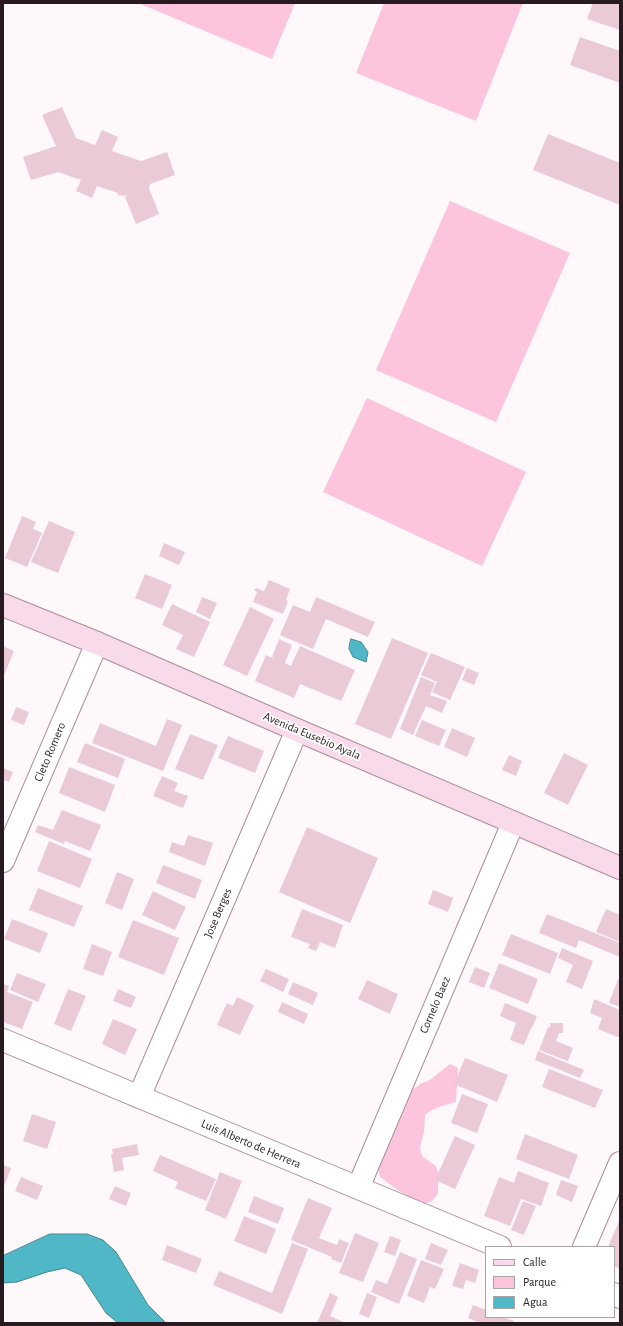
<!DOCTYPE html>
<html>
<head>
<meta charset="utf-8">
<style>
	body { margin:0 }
	#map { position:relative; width:623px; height:1326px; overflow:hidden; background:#fef8fa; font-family:"Alegreya Sans",sans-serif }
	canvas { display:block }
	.frame { position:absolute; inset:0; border:4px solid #271b21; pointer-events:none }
	.legend { position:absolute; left:485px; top:1246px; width:130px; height:72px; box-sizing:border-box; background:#fff; border:1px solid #a9a4a6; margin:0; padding:5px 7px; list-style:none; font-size:12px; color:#271b21 }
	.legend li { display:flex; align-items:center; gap:8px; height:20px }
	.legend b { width:20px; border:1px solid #a9a4a6 }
</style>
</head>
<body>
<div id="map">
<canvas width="623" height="1326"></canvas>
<div class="frame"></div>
<ul class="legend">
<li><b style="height:5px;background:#f9daea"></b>Calle</li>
<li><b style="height:11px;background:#fcc4dd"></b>Parque</li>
<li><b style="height:11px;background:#50b7c6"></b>Agua</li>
</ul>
</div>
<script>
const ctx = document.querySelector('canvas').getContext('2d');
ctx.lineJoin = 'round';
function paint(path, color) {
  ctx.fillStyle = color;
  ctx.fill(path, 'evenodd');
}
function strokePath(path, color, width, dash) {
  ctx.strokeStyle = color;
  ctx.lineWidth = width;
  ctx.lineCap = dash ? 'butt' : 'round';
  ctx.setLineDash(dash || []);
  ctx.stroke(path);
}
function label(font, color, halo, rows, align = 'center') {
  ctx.font = font + ' "Alegreya Sans",sans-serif';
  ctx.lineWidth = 3.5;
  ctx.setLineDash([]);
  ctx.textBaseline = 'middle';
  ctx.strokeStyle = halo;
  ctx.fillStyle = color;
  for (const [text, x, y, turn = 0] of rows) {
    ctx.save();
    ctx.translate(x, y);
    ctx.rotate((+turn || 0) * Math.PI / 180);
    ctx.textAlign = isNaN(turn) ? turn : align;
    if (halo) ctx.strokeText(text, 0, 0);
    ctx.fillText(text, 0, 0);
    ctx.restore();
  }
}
const green = new Path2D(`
	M138,3H295L272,59Z
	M384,3H523L476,121L356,73Z
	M450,201L570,253L496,422L376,370Z
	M367,398L526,472L482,566L323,492Z
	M450,1064L458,1068L456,1102C443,1106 436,1106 425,1115L424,1132L420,1148L422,1156L436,1166L438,1174V1194L432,1201L424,1204L416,1202L395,1188L380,1177L378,1169L379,1161L388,1147L391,1122L408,1093L422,1083L430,1080Z`);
const water = new Path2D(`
	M351,639L361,642L368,652L366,662L353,657L349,649Z
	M50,1234H87L103,1240L116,1252L148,1305L166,1323H118L106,1313L81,1275L65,1268L47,1272L17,1282L3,1283V1256Z`);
const building = new Path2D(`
	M593,3H620V30L587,19Z
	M580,37L620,51V83L570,65Z
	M62,107L76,138L95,145L102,130L118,137L112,151L141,161L167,152L175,175L150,184L149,188L159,214L136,224L125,197L128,196L118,195V193L97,186L92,198L76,191L81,180L58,172L31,180L23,157L56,146L42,115Z
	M548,134L620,163V205L533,170Z
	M22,516L36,522L33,529L42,533L27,567L5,558Z
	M49,521L75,532L58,573L31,562Z
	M164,543L185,552L179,565L159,556Z
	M145,574L172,585L162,609L135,598Z
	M269,580L290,589L286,600L288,601L283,614L253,602L257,592L254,590L256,588L264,591Z
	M202,597L217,603L210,619L196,612Z
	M316,597L375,622L368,637L326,619L313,649L280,635L293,605L310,612Z
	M172,604L210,622L194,657L176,649L183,635L162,625Z
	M250,607L274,619L247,676L223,665Z
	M392,638L428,653L391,739L355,724Z
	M279,639L292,645L285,663L291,666L300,646L355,670L341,701L300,684L294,698L255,681L266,655L275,659L272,657Z
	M3,646L14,651L3,678Z
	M431,653L465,667L450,700L432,692L437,682L421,675Z
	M467,668L479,673L474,685L462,680Z
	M421,677L435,683L430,695L447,701L442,713L426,706L413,735L400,729Z
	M16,707L29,712L24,725L11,720Z
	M167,719L182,725L163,771L92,743L100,723L156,746Z
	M422,720L446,730L439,746L415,736Z
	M452,728L475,738L467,757L444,747Z
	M190,734L218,745L203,780L175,769Z
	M228,736L264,751L255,773L218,758Z
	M85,743L125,759L118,778L77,762Z
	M564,753L588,765L568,805L544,793Z
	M509,755L522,761L516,776L502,770Z
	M69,767L115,785L105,812L59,793Z
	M3,768L13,772L9,782L3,780Z
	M162,776L178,783L174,791L188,796L183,808L153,796Z
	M62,810L101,825L90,851L65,841L64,844L35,832L38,825L53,830Z
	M307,827L378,858L350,923L279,892Z
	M188,835L213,843L205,866L169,852L172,842L184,846Z
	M49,841L92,859L80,888L37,871Z
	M163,865L202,880L195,899L156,883Z
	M117,872L134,879L122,910L105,903Z
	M38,888L83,906L74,927L29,910Z
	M433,890L453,898L448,912L428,904Z
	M153,891L186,907L175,930L142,915Z
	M302,909L343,925L335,948L320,942L316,951L308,948L310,944L291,937Z
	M606,909L620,915V942L596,932Z
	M547,914L620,943V957L579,940L576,948L539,933Z
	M12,919L48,933L40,953L4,939Z
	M133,920L179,938L164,975L118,957Z
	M511,934L558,953L550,974L502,955Z
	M92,944L112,952L103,976L83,969Z
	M562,948L593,961L582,989L566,982L573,965L558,958Z
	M499,963L538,979L528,1004L489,988Z
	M475,967L490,973L484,988L469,982Z
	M266,969L289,979L283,992L260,981Z
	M17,973L46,984L38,1002L10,990Z
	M618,979L620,980V1007L609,1003Z
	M367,980L398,994L390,1014L358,999Z
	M293,982L318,993L313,1005L288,994Z
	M3,984L9,986L7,992L33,1002L22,1029L3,1022Z
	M68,989L86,996L71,1031L54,1024Z
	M118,989L136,997L131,1008L113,1001Z
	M237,997L254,1005L240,1035L217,1025L227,1003L233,1006Z
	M594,999L620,1010V1038L598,1029L602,1018L590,1013Z
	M282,1002L308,1014L304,1024L278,1012Z
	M505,1003L537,1016L532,1028H531L524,1045L510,1040L516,1023L500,1016Z
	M113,1019L137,1029L125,1055L102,1044Z
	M550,1023H563V1033H559L556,1041L573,1048L568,1061L539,1050L548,1027L550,1028Z
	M538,1051L584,1070L580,1078L535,1060Z
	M465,1058L508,1075L497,1102L454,1084Z
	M549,1069L603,1090L595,1108L542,1087Z
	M462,1094L488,1104L477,1133L451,1123Z
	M32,1114L56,1122L47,1149L23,1141Z
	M525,1134L578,1155L569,1179L516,1159Z
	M455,1136L475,1145L455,1189L435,1180Z
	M137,1144L139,1155L122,1158L124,1170L114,1172L111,1154H113L112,1149Z
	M160,1155L216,1179L206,1201L175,1188L178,1182L153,1171Z
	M3,1165L11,1168L3,1189Z
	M518,1171L549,1183L541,1206L521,1199L510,1226L484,1216L499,1177L514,1183Z
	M220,1172L242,1181L226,1219L205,1210Z
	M21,1177L43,1186L37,1200L15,1191Z
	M561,1180L578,1186L572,1202L556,1195Z
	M115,1186L131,1193L126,1206L109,1199Z
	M254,1196L284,1208L278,1224L248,1212Z
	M308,1198L332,1208L319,1238L337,1245L339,1239L349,1243L341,1263L331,1259L332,1257L291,1240Z
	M523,1201L536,1206L524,1235L511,1230Z
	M244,1216L276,1229L266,1254L234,1241Z
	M620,1219V1269L614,1266V1247H608Z
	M355,1233L379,1243L363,1282L339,1273Z
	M390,1236L401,1240L395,1256L384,1252Z
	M292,1243L308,1249L282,1314L213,1285L219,1271L272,1293Z
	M431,1243L448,1250L441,1265L425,1259Z
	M167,1245L202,1259L196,1273L162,1260Z
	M400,1252L417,1259L399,1304L371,1292L376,1280L387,1284Z
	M421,1260L444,1269L435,1289L430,1287L424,1303L407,1296Z
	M460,1263L479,1270L475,1283L466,1280L463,1289L452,1286Z
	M330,1293L338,1297L330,1316L346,1323H317Z
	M367,1293L377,1297L369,1318L359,1314Z
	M473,1305L486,1310V1317H503L514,1321L513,1323H480L468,1318Z`);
const street = new Path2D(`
	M3,861L97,643
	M3,1040L500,1247
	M139,1097L297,730
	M358,1188L513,823
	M584,1247L620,1163
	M614,1294L620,1297`);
const secondary = new Path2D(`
	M3,605L97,643L297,730L620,868`);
const streetNames = [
	["Avenida Eusebio Ayala",312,736,23],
	["Cleto Romero",50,752,-67],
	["Jose Berges",218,913,-67],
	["Cornelo Baez",435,1005,-67],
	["Luis Alberto de Herrera",251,1144,23]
];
paint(green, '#fcc4dd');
paint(water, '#50b7c6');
strokePath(water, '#448894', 1);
paint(building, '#ebcad8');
strokePath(street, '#ac8d9b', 24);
strokePath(secondary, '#ac8d9b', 24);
strokePath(street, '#fff', 22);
strokePath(secondary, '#f9daea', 22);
label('12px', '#271b21', '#fff', streetNames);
</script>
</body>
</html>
